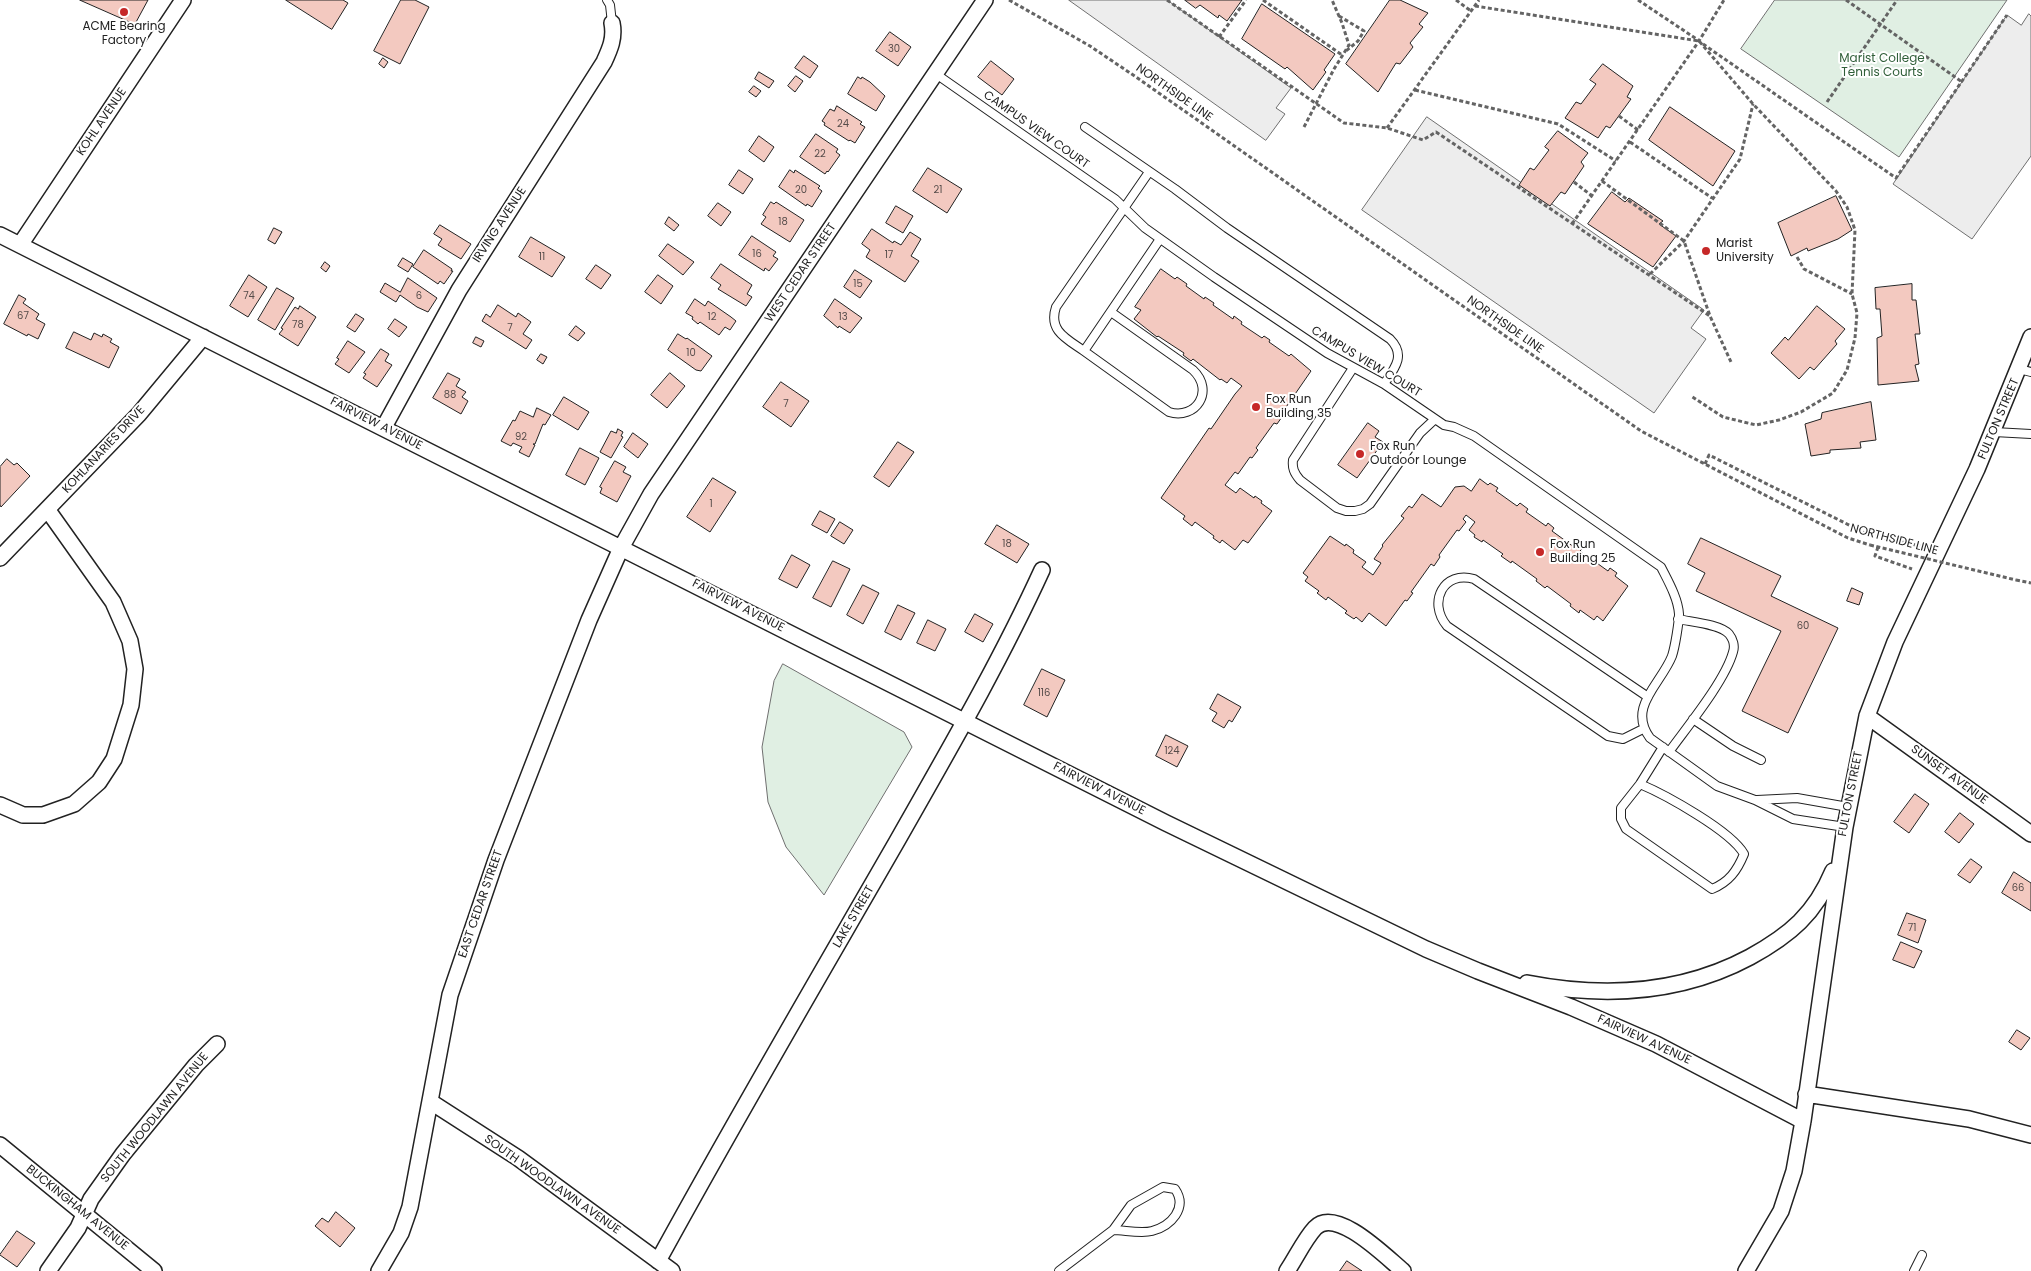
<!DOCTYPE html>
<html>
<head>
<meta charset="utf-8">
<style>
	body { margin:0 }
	canvas { display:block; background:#fff }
</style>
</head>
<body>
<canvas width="2031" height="1271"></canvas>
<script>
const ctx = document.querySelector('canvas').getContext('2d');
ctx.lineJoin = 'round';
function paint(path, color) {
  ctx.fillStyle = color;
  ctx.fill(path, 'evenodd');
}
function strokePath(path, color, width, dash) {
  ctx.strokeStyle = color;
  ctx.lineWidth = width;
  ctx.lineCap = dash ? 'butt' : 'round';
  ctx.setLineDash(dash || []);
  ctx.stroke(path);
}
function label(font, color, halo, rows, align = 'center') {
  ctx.font = font + ' Poppins,sans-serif';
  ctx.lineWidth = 4;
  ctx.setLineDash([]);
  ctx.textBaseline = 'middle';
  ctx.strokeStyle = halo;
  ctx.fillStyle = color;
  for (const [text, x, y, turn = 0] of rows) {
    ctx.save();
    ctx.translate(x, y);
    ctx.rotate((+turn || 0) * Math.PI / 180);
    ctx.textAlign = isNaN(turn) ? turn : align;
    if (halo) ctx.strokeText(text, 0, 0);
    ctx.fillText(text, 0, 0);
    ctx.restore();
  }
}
const green = new Path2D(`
	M1775,0H2007L1899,157L1741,49Z
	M783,664L904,732L912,747L824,895L786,847L768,802L762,747L774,681Z`);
const parking = new Path2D(`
	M1069,0H1167L1291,88L1276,108L1285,114L1266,140Z
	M2029,14L2031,16V156L1972,239L1893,184L2007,15L2021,25Z
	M1427,117L1704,310L1691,328L1706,339L1654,413L1362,210Z`);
const building = new Path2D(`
	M80,0H148L135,24Z
	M286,0H343L348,3L332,29Z
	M401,0H415L429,7L400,64L374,51Z
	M1185,0H1242L1227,21L1219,15L1218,18L1200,5L1196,8Z
	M1390,0H1400L1428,13L1419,24L1423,27L1410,43L1413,47L1400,64L1396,63L1378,92L1346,64Z
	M1262,4L1335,54L1324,70L1326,72L1313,90L1287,67L1285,69L1242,39Z
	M890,32L911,47L898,66L876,51Z
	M804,56L818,66L810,78L795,68Z
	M383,58L388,62L384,68L379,64Z
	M991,61L1014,79L1002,95L978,77Z
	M1603,64L1633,86L1627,97L1631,99L1610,128L1606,126L1598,138L1565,118L1576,102L1581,104L1596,84L1590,80Z
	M759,72L774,81L769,88L755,79Z
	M796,76L803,81L795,92L788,86Z
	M858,77L861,79L862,77L870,82L885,96L876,111L848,94Z
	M754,86L761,91L756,97L749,92Z
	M837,106L862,122L860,124L865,127L855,143L850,140L849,141L824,125L825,123L822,121L830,109L834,111Z
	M1670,107L1735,151L1713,186L1649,140Z
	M1558,131L1588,153L1581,162L1584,166L1565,194L1561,192L1550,206L1519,185L1530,168L1534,170L1549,150L1545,147Z
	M816,134L838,149L836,152L840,155L828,172L827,171L825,174L800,157Z
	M759,136L774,147L764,162L749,151Z
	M928,168L962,189L947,213L913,191Z
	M739,170L753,179L743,194L729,185Z
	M790,170L794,173L795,170L820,186L818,188L822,191L812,207L807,204L806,206L779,187Z
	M1612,192L1625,202L1629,198L1663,221L1659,224L1676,236L1653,267L1588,224Z
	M1836,196L1852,230L1838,239L1808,251L1807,248L1791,256L1778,223Z
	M771,202L774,204L776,202L804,220L790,242L761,224L766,217L763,215Z
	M718,203L731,212L721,226L708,216Z
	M896,206L913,216L903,233L886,223Z
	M669,217L679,225L674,231L665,224Z
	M440,225L471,244L461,259L438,245L442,239L434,234Z
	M274,228L282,232L275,244L268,240Z
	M872,229L893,243L894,241L901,245L910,232L921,239L911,256L919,261L905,282L866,257L870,250L862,244Z
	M752,236L776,252L773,256L778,259L769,271L765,268L764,271L739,255Z
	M531,237L565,257L552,277L519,257Z
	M668,244L694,262L683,275L659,256Z
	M424,250L452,269L451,271H453L444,284L440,281L438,284L413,267Z
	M403,258L413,264L408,272L398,266Z
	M325,262L330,266L326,272L321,268Z
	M721,264L752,285L747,294L752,297L746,306L718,289L721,285L711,278Z
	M596,265L611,275L601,289L586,279Z
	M1161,269L1175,279L1177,277L1187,284L1186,286L1204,299L1205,297L1214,303L1213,305L1233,319L1234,316L1242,322L1241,324L1262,338L1264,336L1270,340L1269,342L1289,356L1291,354L1311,371L1282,413L1284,414L1277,424L1274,423L1256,448L1258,450L1252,458L1250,457L1238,474L1235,472L1225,485L1236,493L1240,488L1254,498L1255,496L1262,501L1261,503L1272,511L1248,543L1243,540L1235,550L1222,540L1220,543L1213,538L1214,536L1195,522L1192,526L1183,519L1185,516L1161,498L1209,428L1211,429L1235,394L1242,386L1231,378L1227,383L1221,379L1220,380L1193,359L1191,361L1183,355L1184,353L1158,336L1157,337L1134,319L1141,310L1135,307Z
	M855,270L872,281L860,298L844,287Z
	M249,275L267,287L248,317L230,306Z
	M658,275L673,286L661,304L645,292Z
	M408,278L437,298L428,312L417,307L400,295L396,302L380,292L385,283L400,292Z
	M1912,284V300H1916L1920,334H1915L1919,364L1915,365L1919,381L1878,385L1877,338L1882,336L1880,309H1876L1875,288Z
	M277,288L294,298L275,330L258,320Z
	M19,295L26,299L23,303L39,314L36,319L45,324L38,339L28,334L27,336L4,324Z
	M695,299L705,306L708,301L731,317L736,321L730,330L725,327L719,335L700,322L698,324L692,319L693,317L686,313Z
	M835,299L862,318L850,333L839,326L838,328L824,316Z
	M498,305L516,317L518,313L531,322L523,334L532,340L526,349L482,321L486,314L490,317Z
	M300,306L316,317L298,346L279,334L283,329L281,328L295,307L298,309Z
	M1817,306L1845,329L1835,341L1837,344L1814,370L1810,367L1799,379L1771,353L1785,337L1788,340Z
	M356,314L364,319L355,332L347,327Z
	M395,319L407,327L399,337L388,329Z
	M576,326L585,333L578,341L569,335Z
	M74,332L91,340L94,333L102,337L103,334L112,339L110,342L119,347L109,368L66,348Z
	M678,334L686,339L687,338L712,356L701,371L696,370L668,350Z
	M476,337L484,341L481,347L473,343Z
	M348,341L365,352L349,373L335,364L339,359L337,358Z
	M381,349L389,354L385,361L392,365L377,387L363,378L366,374L364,373Z
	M541,354L547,357L543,364L537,360Z
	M448,373L460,379L456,386L466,392L462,397L468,401L461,414L433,398Z
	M670,373L685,386L667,408L651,395Z
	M781,382L809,401L791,427L763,407Z
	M564,397L589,412L578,430L553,415Z
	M1871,402L1876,440L1860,442L1861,448L1830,450V453L1811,456L1805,424L1821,419L1822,413Z
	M537,408L551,415L545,425L543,424L535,444H533L535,445L529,457L519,452L522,447L513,443L511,446L501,441L513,420L515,421L520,411L533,417Z
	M1368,423L1379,431L1375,437L1383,442L1357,478L1338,465Z
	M618,429L623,432L621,436L623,437L611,458L600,452L611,431L616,433Z
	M633,433L648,444L638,458L624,447Z
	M898,442L914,452L889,487L874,477Z
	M580,448L599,458L585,485L566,475Z
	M7,459L14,465L17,463L30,476L1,507L0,505V467Z
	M615,461L626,467L623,472L631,476L617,502L600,493L602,488L600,487Z
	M713,478L736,492L710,532L687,517Z
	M1480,479L1488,485L1490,483L1498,488L1496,491L1517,506L1520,503L1528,509L1526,512L1546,526L1548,523L1554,528L1552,531L1574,547L1576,544L1582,549L1580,551L1608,571L1610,568L1617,573L1615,576L1628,586L1603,621L1597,616L1594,620L1580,610L1579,613L1570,606L1571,604L1547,586L1545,588L1536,581L1537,579L1512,561L1511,563L1501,556L1503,554L1483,540L1482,542L1474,537L1475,535L1469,530L1475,522L1466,515L1463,519L1466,522L1459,531L1457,530L1439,555L1440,557L1434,566L1431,564L1411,592L1413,593L1407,601L1405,600L1386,626L1369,613L1362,622L1356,617L1354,619L1345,613L1347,611L1328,597L1326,600L1317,593L1319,591L1305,581L1308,577L1303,573L1330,536L1345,546L1346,544L1354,550L1353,553L1366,562L1362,567L1373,575L1381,563L1374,559L1383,546L1382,545L1404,518L1401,516L1409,506L1412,508L1422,494L1441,507L1455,487L1464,486L1471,491Z
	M820,511L835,519L827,533L812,525Z
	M840,522L853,530L844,544L831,536Z
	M997,525L1029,544L1017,563L985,544Z
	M1701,538L1781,576L1771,596L1838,628L1788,733L1742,711L1781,631L1696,591L1705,573L1688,564Z
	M792,555L810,565L797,588L779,579Z
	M833,561L850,569L831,607L813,598Z
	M863,585L879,593L863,624L847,615Z
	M1852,588L1863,593L1859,605L1847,601Z
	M898,605L915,613L901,640L885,632Z
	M975,614L993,624L983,642L965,632Z
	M928,620L946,629L935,651L917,643Z
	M1042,669L1065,680L1047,717L1024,705Z
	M1218,694L1241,707L1232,722L1229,720L1224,728L1212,721L1217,713L1210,709Z
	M1166,735L1188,746L1177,767L1156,756Z
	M1915,794L1929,804L1909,833L1894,822Z
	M1960,813L1974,824L1959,843L1945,832Z
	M1971,859L1982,867L1970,883L1958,875Z
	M2014,872L2031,883V911L2002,893Z
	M1907,913L1926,920L1918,943L1898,935Z
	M1901,942L1922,951L1914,968L1893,960Z
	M2017,1030L2030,1038L2021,1050L2009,1042Z
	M336,1212L355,1228L340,1247L315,1226L322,1218L328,1222Z
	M17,1231L35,1243L17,1267L0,1255Z
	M1347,1261L1362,1271H1340Z`);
const path = new Path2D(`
	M1009,0L1090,46L1136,77L1641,431L1848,538L1870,545
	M1167,0L1344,123L1387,128L1423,140L1436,132L1710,316
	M1263,0L1342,55
	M1456,0L1471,11
	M1638,0L1698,40
	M1846,0L1962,82
	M1475,6L1699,41L1753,104L1836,191L1847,207L1855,230L1852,294L1857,313L1855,338L1847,370L1833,393L1801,412L1779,420L1756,425L1723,417L1691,396
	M1339,16L1364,31L1358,41L1346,51
	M1219,37L1246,0
	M1703,44L1896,178L2007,15
	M1415,90L1558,124L1616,161
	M1827,102L1897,0
	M1619,116L1638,130
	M1304,127L1334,69L1349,45L1342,23L1332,0
	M1387,128L1479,0
	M1630,142L1712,198
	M1602,181L1684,241L1710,316L1731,362
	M1574,182L1592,196
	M1572,224L1699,41L1724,0
	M1797,257L1804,269L1852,294
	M1650,274L1684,241L1740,159L1753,104
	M1705,464L1709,455L1867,534L1924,547
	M1878,547L1875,556L1912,569
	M2016,580L2031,583`);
const lane = new Path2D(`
	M607,0L610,5L612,23
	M936,74L1115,199L1145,228L1214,277L1327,353L1384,384L1444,425L1454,427L1474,436L1661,567C1668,581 1678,598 1679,614C1679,622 1675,647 1672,656C1661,684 1627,707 1650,738L1717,786L1755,800L1793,819L1845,827
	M1085,127L1175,189L1227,228L1390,339C1406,355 1395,368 1384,384
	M1149,172L1056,307C1048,331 1067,339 1084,351L1160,239
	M1084,351L1169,412C1196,420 1215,391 1193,370L1111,312
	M1353,368L1293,460C1292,468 1294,473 1300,480L1337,508L1346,511H1355L1363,509L1370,504L1420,433L1435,419
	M2019,369L2031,372
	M1994,432L2031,434
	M1693,719L1733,746L1761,760
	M1643,729L1623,739L1608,736L1447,626C1427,602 1444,570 1474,579L1648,697
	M1669,752C1687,727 1725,681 1733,652C1735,646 1733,639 1729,634C1720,624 1691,622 1678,619
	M1640,784C1666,795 1731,831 1744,854C1737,871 1729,882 1712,889L1626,829L1621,819V808L1640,784L1663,747
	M1757,800L1797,798L1848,807
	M1059,1271L1113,1230L1131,1205L1163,1187L1175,1189C1188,1208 1171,1226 1152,1231C1141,1234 1124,1230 1113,1230
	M1914,1271L1922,1255`);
const street = new Path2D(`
	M0,235L1166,823L1426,949L1478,971L1571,1007L1656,1044L1803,1121
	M20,245L183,0
	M384,427L459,290L604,62C610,49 615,38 612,23
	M0,558L139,414L203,337
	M1867,716L2031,834
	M0,805L23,815H43L74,804L99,782L114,759L131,705L135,669L130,641L113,602L47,509
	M1527,983C1604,998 1681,994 1750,957C1790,935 1815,914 1833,871
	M1806,1094L1969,1119L2031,1135
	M431,1102L518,1158L672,1271
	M0,1145L154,1271
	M658,1261C735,1120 816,982 896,843C947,753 999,664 1042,570
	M48,1271L78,1228L91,1199L123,1154L196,1065L217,1044
	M379,1271L401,1233L410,1207L450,995L496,860L589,620L621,548L651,494L985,0
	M1287,1271C1296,1258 1304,1240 1315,1228C1336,1206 1386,1257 1403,1271
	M1746,1271L1781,1211L1794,1171L1803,1121L1845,827L1867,716L1895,642L1977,469L2031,337`);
const pathBridge = new Path2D(`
	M1870,545L2016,580`);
const markers = [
	[124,12,5,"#c62828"],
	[1706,251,5,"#c62828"],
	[1256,407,5,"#c62828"],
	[1360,454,5,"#c62828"],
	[1540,552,5,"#c62828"]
];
const numberNames = [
	["30",894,49],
	["24",843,124],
	["22",820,154],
	["20",801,190],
	["21",938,190],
	["18",783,222],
	["16",757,254],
	["17",889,255],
	["11",542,257],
	["15",858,284],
	["74",249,296],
	["6",419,296],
	["67",23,316],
	["12",712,317],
	["13",843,317],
	["78",298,325],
	["7",510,328],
	["10",691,353],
	["88",450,395],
	["7",786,404],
	["92",521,437],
	["1",711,504],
	["18",1007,544],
	["60",1803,626],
	["116",1044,693],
	["124",1172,751],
	["66",2018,888],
	["71",1912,928]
];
const poiNames = [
	["ACME Bearing",124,27,"center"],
	["Factory",124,41,"center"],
	["Marist",1716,244],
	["University",1716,258],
	["Fox Run",1266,400],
	["Building 35",1266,414],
	["Fox Run",1370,447],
	["Outdoor Lounge",1370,461],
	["Fox Run",1550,545],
	["Building 25",1550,559]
];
const parkNames = [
	["Marist College",1882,59],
	["Tennis Courts",1882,73]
];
const streetNames = [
	["NORTHSIDE LINE",1174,93,35],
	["KOHL AVENUE",102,122,-56],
	["CAMPUS VIEW COURT",1036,130,35],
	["IRVING AVENUE",500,225,-57],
	["WEST CEDAR STREET",801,273,-56],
	["NORTHSIDE LINE",1505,325,35],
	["CAMPUS VIEW COURT",1366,362,31],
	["FULTON STREET",1999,419,-67],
	["FAIRVIEW AVENUE",376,424,27],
	["KOHLANARIES DRIVE",104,450,-47],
	["NORTHSIDE LINE",1894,540,15],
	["FAIRVIEW AVENUE",738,606,27],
	["SUNSET AVENUE",1949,775,36],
	["FAIRVIEW AVENUE",1099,789,27],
	["FULTON STREET",1851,794,-79],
	["EAST CEDAR STREET",481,904,-71],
	["LAKE STREET",854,917,-60],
	["FAIRVIEW AVENUE",1644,1040,25],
	["SOUTH WOODLAWN AVENUE",155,1118,-51],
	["SOUTH WOODLAWN AVENUE",552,1185,35],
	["BUCKINGHAM AVENUE",77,1208,39]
];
paint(green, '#e0efe3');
strokePath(green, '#6f6f6f', 1);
paint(parking, '#ededed');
strokePath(parking, '#6f6f6f', 1);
paint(building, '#f3c9c0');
strokePath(building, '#222', 1);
strokePath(lane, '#222', 10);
strokePath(street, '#222', 18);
strokePath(path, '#646464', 3, [4, 2.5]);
strokePath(lane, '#fff', 8);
strokePath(street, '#fff', 15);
strokePath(pathBridge, '#646464', 3, [4, 2.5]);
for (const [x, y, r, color] of markers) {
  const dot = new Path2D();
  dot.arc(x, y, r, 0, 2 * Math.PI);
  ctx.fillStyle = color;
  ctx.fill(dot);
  strokePath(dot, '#fff', 2);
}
label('10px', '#564c4a', null, numberNames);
label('12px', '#222', '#fff', poiNames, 'left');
label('12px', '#2f5e38', '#fff', parkNames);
label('12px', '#222', '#fff', streetNames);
</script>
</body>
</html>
